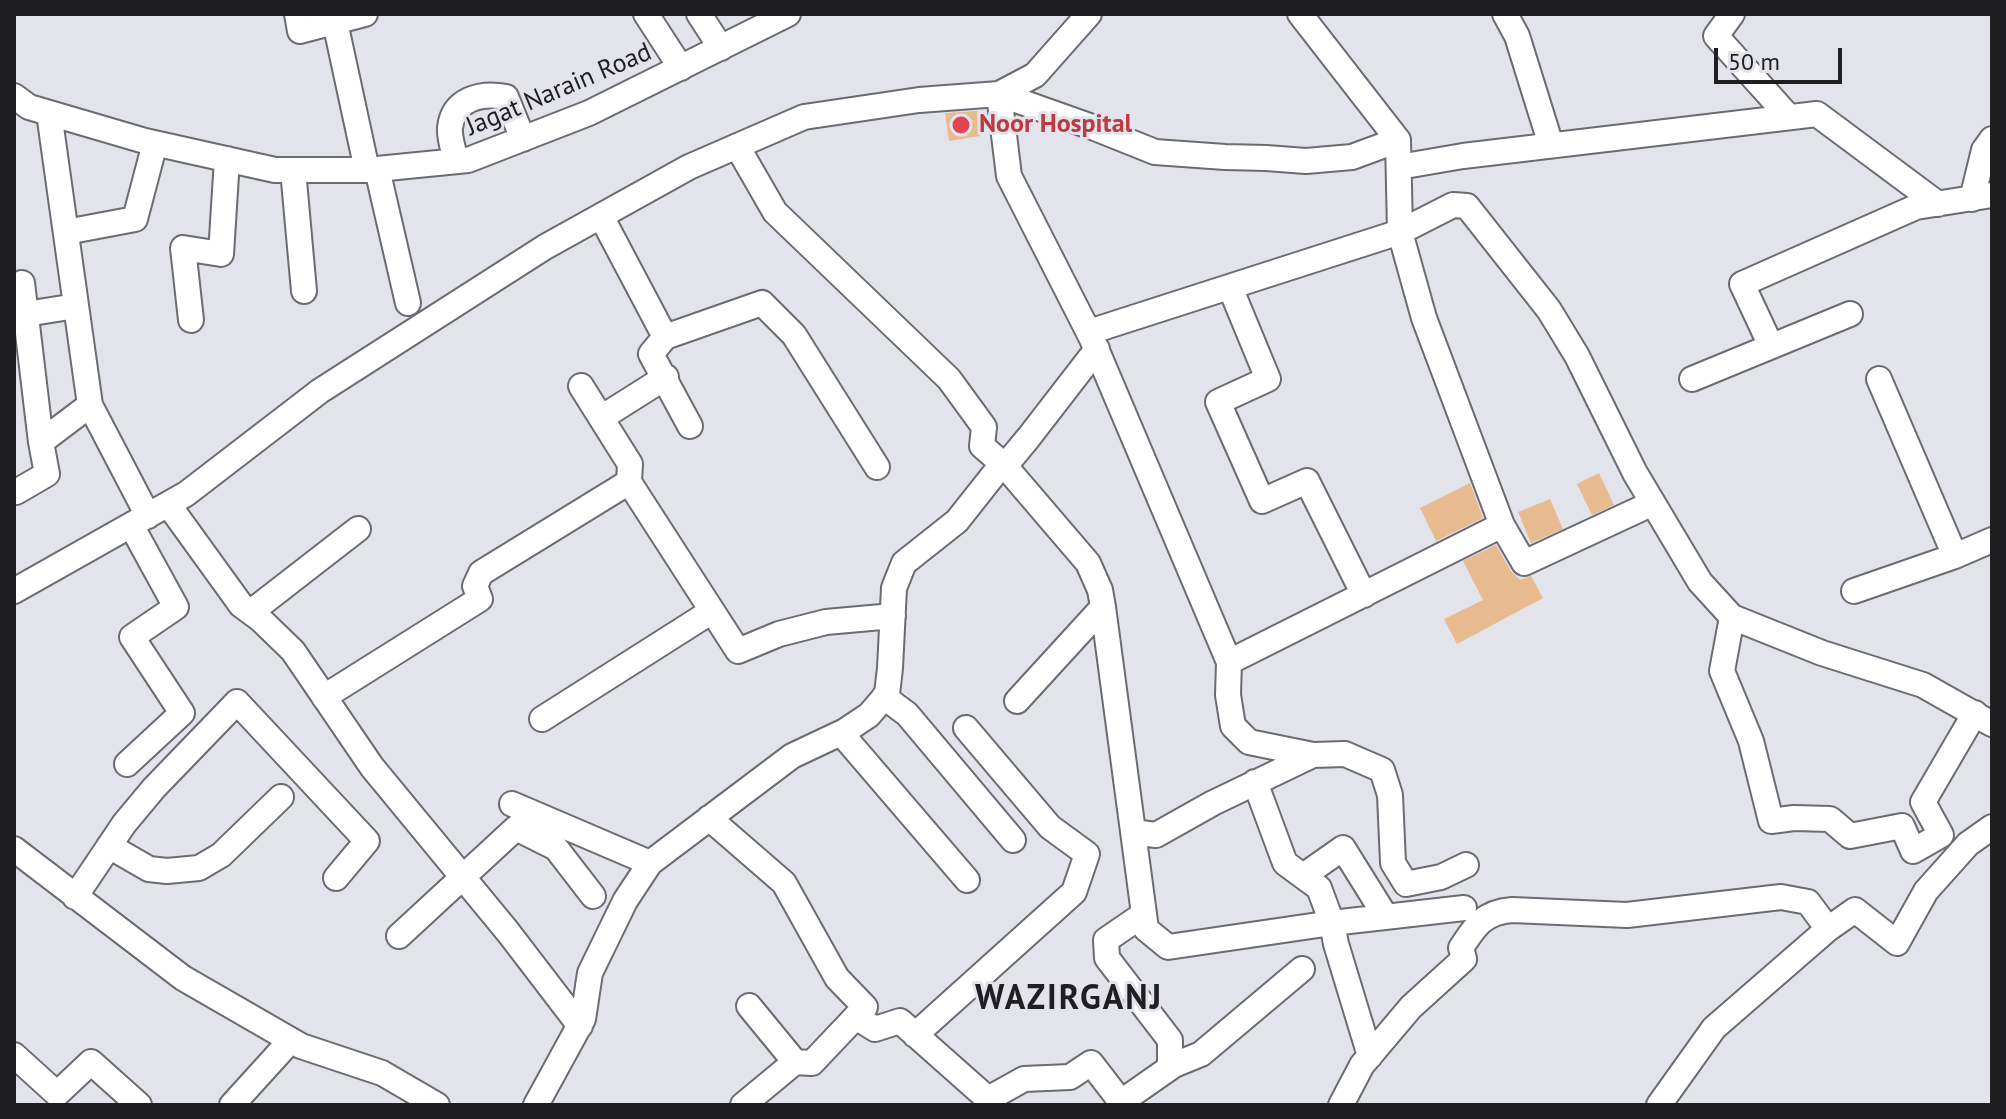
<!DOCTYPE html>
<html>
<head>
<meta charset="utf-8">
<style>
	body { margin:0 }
	#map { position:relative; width:2006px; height:1119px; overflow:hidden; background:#e3e3eb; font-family:"PT Sans",sans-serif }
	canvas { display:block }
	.frame { position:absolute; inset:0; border:16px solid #1f1f22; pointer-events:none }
	.scale { position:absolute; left:1714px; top:48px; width:128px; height:36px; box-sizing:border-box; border:4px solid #1f1f22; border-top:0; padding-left:10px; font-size:24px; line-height:28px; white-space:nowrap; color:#1f1f22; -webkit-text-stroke:6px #e3e3eb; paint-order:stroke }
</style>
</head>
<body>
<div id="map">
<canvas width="2006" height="1119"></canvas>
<div class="frame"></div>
<div class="scale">50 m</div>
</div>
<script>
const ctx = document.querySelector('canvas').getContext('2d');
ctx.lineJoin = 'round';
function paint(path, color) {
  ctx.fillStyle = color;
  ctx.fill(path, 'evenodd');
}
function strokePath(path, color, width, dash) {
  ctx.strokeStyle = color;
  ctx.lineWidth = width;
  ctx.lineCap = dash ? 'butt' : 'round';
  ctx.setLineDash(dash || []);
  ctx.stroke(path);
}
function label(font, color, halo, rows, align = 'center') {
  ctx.font = font + ' "PT Sans",sans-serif';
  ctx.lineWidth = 6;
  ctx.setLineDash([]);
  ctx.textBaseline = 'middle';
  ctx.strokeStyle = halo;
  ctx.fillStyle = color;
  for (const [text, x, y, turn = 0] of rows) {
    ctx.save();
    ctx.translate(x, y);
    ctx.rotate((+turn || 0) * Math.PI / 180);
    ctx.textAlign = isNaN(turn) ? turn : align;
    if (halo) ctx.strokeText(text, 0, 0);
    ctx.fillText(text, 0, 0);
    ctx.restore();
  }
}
const building = new Path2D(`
	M977,111L980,136L949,141L945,113Z
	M1599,473L1614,505L1592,515L1577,484Z
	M1470,483L1483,518L1436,541L1420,508Z
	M1550,499L1563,529L1531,543L1518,512Z
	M1496,545L1511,571L1520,580L1531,576L1543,598L1457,644L1444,619L1483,600L1463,561Z`);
const minor = new Path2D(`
	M297,14L300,31L365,14
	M646,14L681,68
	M699,14L721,48
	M1300,14L1398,140L1400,232L1424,318L1502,525L1524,563L1653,503
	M1505,14L1517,36L1551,145
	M1732,14L1716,36L1789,117
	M335,22L367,170
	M14,96L29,107L145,141L275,170H367L468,160L589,113L788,14
	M49,113L90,405L148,516
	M1398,140L1352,157L1306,161L1266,158L1225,157L1155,152L1095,128L999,94L1009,176L1092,339L1229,662L1228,695L1233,726L1249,742L1313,755L1345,754L1382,770L1390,795L1393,863L1406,884L1441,877L1466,865
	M737,146L775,212L949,379L984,427L982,446L1005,466L1088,563L1100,590L1103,607L1017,701
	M456,161C454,151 449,138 450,128C453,99 481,92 506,97L523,139
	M1399,167L1463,156L1817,114L1938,204
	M377,169L408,303
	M293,170L304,291
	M1972,199L1984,150L1992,139
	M601,216L665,337L651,354L690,426
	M66,232L135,219L155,143
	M22,283L41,442
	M1230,287L1268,379L1218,402L1262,501L1307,481L1364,595
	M26,314L76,306
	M191,320L183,248L221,254L227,159
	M1089,332L1400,232L1453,205L1467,206L1549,310L1577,356L1635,473L1700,582L1732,617L1822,653L1923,685L1992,724
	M665,337L762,303L794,335L877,467
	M1771,346L1742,284L1916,207L1992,195
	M1692,379L1850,314
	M1879,379L1955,556
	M581,386L630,464L629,482L738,651L779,634L826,622L893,616
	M601,418L666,377
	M16,492L47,474L41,442L90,405
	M168,504L241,605L260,619L293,651L372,767L508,932L580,1026
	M14,591L186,494L320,391L545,247L689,167L804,117L919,100L999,94L1035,75L1089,14
	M1854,591L1955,556L1992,540
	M1103,607L1146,929L1168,947L1332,923L1464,908
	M251,612L358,529
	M1732,617L1722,671L1751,741L1771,821L1794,818L1830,819L1850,836L1902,826L1913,851L1941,835L1923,802L1975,713
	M1229,662L1502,525
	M324,697L480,599L475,586L481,573L629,482
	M884,697L907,714L1013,840
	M542,719L712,611
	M841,733L967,880
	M127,764L182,713L132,637L176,607L131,525
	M1255,782L1285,863L1319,888L1332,923L1336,944L1370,1056
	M512,804L650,863
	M709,818L784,883L837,978L865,1007L812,1063L795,1062L743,1105
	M1133,832L1156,835L1213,803L1313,755
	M109,846L149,869L167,871L199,868L221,855L281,797
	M14,849L183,978L301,1046L382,1073L437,1105
	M1303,876L1343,848L1386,917
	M75,897L124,824L154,788L237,702L367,841L336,878
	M1144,914L1106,940L1107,958L1170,1040V1067
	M1828,929L1855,910L1897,943L1926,891L1968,844L1992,827
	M399,936L516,828L556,848L593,896
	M749,1006L795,1062
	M856,1017L875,1029L900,1021L988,1099L1024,1079L1070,1077L1091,1063L1121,1102L1174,1065L1201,1054L1302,969
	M915,1035L1074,892L1087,854L1050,827L966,728
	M14,1055L57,1094L91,1062L139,1105
	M232,1105L291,1040
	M536,1105L583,1019L590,973L625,901L650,863L792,756L845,731L869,715L887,694L890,668L894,588L904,563L957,521L995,473L1005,466L1029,437L1097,349
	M1341,1105L1362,1065L1411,1007L1464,959L1461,948C1475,926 1484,912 1512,910L1627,915L1781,897L1808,902L1828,929L1714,1028L1659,1105`);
const markers = [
	[961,125,10,"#e0444e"]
];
const streetNames = [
	["Jagat Narain Road",559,90,-23]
];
const healthNames = [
	["Noor Hospital",979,125]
];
const districtNames = [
	["WAZIRGANJ",1069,999]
];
paint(building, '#e8ba8f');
strokePath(minor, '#6b6b72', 28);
strokePath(minor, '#fff', 24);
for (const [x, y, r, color] of markers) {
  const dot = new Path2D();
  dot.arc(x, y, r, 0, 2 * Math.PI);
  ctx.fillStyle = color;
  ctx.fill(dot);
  strokePath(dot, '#e3e3eb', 3);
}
label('26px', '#1f1f22', '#e3e3eb', streetNames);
label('bold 26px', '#be3a42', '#e3e3eb', healthNames, 'left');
ctx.letterSpacing = '2px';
label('bold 34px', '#1f1f22', '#e3e3eb', districtNames);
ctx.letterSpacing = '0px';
</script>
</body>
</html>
